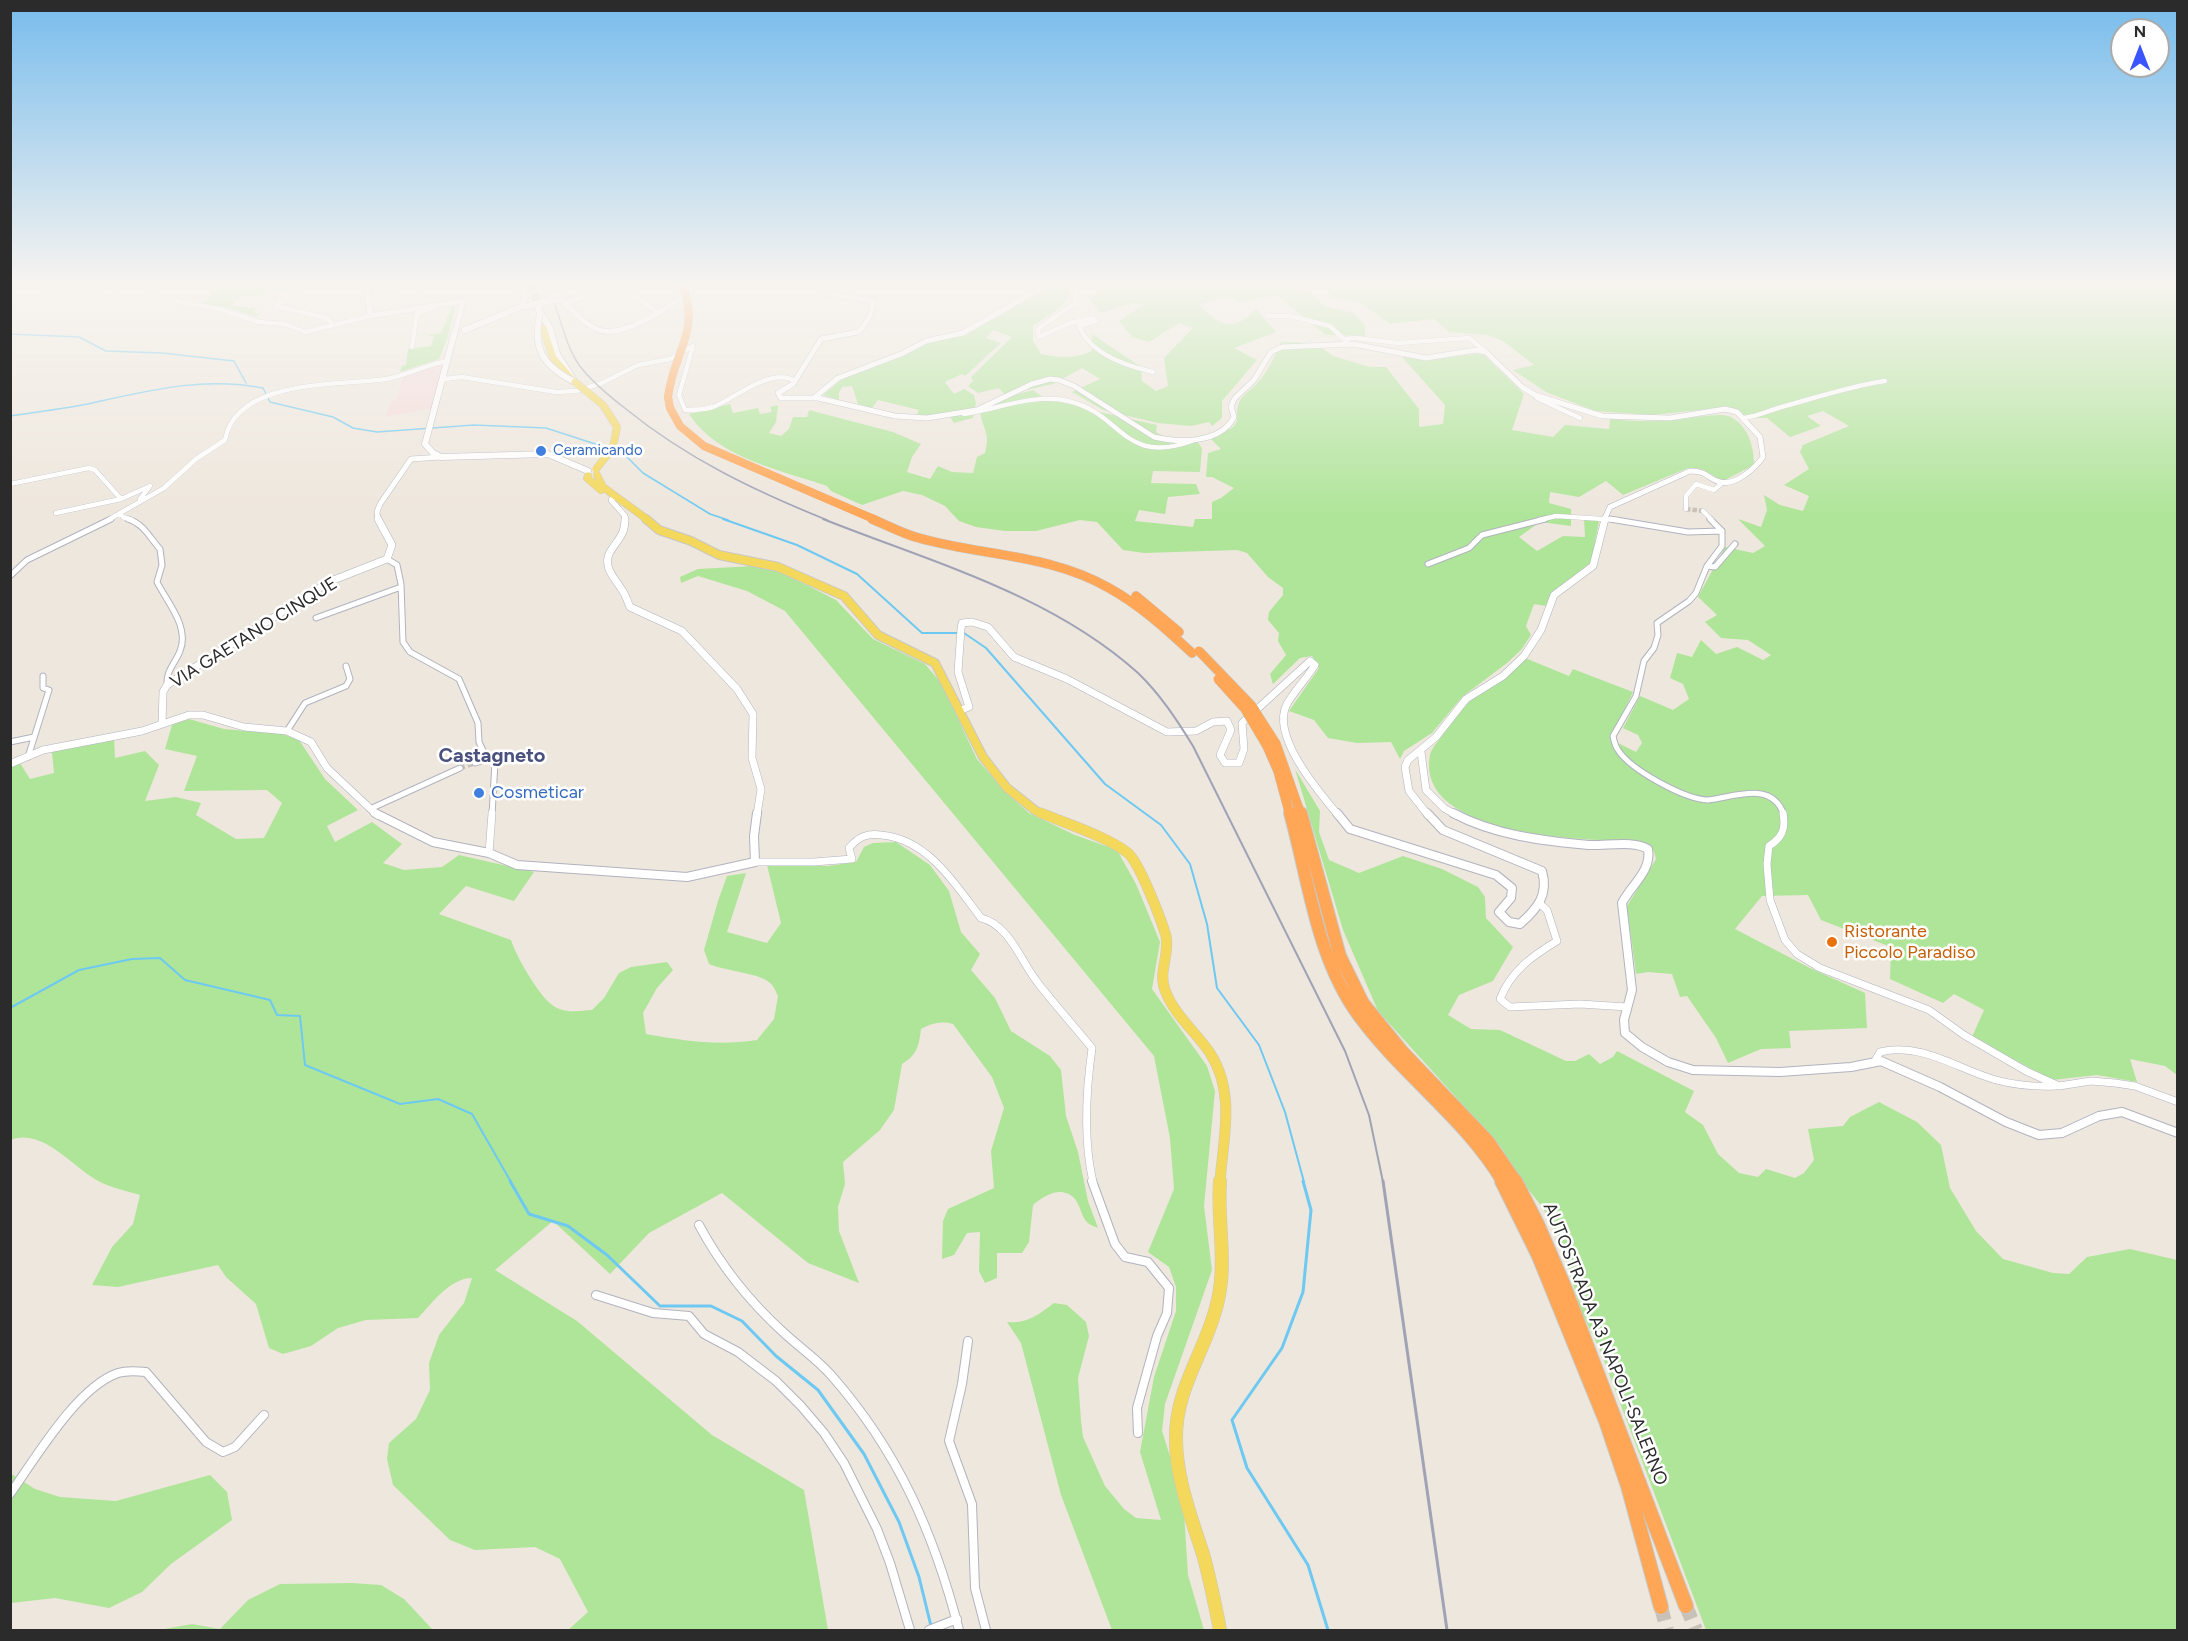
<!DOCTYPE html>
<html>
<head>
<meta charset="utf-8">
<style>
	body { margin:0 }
	#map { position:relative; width:2188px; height:1641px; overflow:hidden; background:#eee7dd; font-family:Figtree,sans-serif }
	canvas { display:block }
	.frame { position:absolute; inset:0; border:12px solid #2b2b2b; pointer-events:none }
	.north { position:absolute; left:2110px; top:18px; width:60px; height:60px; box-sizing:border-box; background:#fff; border:2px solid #aaa; border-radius:50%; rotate:0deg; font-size:16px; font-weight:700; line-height:24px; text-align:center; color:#2b2b2b }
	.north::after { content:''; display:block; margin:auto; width:21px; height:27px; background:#3a55fe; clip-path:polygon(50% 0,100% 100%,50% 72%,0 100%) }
</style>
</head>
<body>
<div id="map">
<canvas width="2188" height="1641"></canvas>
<div class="frame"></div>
<div class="north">N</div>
</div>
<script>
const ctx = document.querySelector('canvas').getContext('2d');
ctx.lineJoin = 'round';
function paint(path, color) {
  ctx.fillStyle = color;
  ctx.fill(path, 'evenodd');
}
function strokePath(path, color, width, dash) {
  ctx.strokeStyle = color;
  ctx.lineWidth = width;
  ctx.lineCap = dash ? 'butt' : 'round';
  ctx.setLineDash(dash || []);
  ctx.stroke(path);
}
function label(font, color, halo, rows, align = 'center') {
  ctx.font = font + ' Figtree,sans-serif';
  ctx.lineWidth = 5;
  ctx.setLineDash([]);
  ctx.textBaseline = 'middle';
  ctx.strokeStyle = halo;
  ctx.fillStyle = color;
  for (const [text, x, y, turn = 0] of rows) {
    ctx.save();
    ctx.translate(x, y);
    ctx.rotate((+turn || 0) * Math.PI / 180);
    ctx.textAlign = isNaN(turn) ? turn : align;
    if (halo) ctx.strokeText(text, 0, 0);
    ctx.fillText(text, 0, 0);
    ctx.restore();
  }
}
const education = new Path2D(`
	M370,284H418L420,288L370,295Z`);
const medical = new Path2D(`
	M443,364L433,408L385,417L391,402L396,400L403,376L428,366Z`);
const green = new Path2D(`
	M211,284H296L289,291L239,297L231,306L257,308L253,312L261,314L256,317L229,308L201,305L211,296Z
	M1053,284H1072C1070,306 1050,314 1033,326V341L1041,354C1058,358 1076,359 1092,351V334L1141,367L1142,381L1156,391L1168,386L1164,358L1193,328L1179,323L1149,342L1132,337L1119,321L1143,305L1132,303L1101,313L1090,300L1105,284H1297L1301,292L1310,291L1324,306L1353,313L1365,325V336L1326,335L1277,295L1240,302L1229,296L1199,305C1222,327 1231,333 1256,309L1276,332L1234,348L1257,360L1222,401V418L1212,426L1209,422L1191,426L1158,423L1103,410L1072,392L1100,379L1082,368L1053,384L1005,395L999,388L978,393L968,386L973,381L971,377L1012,337L993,330L986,338L1001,343L965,376L962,374L945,382L954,394L964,389L974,395L976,403L973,418L954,423L949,415L916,417L919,410L878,400L871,409L858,404L852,386L842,387L839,393V400L823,395L841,380L904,356L928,343L966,335Z
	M1322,284H2177V1075L2165,1066L2130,1059L2137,1082L2097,1075L2052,1080L1972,1037L1984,1010L1954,994L1943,1003L1890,979L1891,947L1821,920L1808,895L1762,896L1735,929L1810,968L1865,993L1867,1028L1789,1031L1791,1048L1761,1049L1728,1063L1716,1038L1687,996L1680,997L1672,974L1648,972L1636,974L1627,906L1656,859C1654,848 1650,845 1639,841C1589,841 1414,837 1430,755C1432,747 1440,739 1445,732C1454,721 1463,707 1474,697C1489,682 1508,671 1525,658L1569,676L1573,669L1633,692L1610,739L1636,752L1642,743L1638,735L1623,728L1640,696L1673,710L1689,699L1683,684L1670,678L1677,653L1692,657L1701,640L1716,654L1737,647L1763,660L1771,655L1748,640L1721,638L1705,622L1717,615L1698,597L1725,547L1753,553L1765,546L1738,519L1761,527L1767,510L1764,495L1780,505L1803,511L1809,496L1784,485L1809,469L1800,452L1803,445L1849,426L1823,411L1807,416L1821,426L1790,437L1767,418H1749L1728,407L1652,415L1595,411L1546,392L1513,370L1534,365L1503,341L1488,335L1449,332L1434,319L1390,324L1361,303L1332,297Z
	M456,306L447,339L439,359L400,372L402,366L406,365L408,349L431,346L434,336H429V335L441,333L452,307Z
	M1281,342L1315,343L1333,356L1370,367H1386L1419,409V427L1443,424L1445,405L1402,357L1427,360L1482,353L1524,394L1512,430L1553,437L1565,425L1609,429L1610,419C1630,421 1650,422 1671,420C1686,420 1719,411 1731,417C1749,427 1754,447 1754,465L1723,481L1702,469L1688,468L1623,495L1606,481L1579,497L1550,492L1549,503L1571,509V526L1540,522L1519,537L1537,551L1563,536L1585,537L1584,519L1599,521L1591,562L1551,594L1546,606L1534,604L1526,626L1531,635L1521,650L1507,663L1462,697L1432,733L1404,751L1400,759L1391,742L1357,743L1328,738L1314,720L1289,711L1319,668L1312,656L1300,658L1273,684L1270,674L1286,655L1278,641L1279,633L1268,620L1269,612L1283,595V588L1268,577L1247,553L1237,550L1144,553L1123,550L1097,522L1080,520L1036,531H1005L976,527L959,521L945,506L922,495L903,491L862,505L831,491L827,486C781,470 717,458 689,414L730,404L733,413L758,408L760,414L772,412L770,407L778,405L776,422L769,433L781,436L789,429L793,417H807L809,410L893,432L921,444L912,457L907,472L930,479L938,466L952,472L973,473L977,457L985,453C992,427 978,428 981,404L1033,390L1047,400L1069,402L1095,414L1100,412L1157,425L1156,432L1171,441H1197L1202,448L1200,472L1153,471L1151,483L1196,484L1200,494L1168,497L1165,514L1139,510L1135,521L1193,527L1195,519H1212V502L1221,498L1234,488L1212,477H1206L1208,453L1221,449L1211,439L1233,427L1237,421C1236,395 1244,398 1259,381C1269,370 1275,356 1281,342Z
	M754,566L781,572L836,600L873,639L925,664L941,683L977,759L1006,793L1029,813L1075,835L1117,850L1136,884L1160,942L1152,989L1207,1066L1215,1091L1204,1206L1212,1270L1165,1404L1162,1431L1183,1497L1188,1575L1204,1630H1112L1061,1495L1021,1343L1007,1322C1027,1324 1038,1315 1054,1303L1067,1305L1086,1322L1089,1336L1078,1378L1081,1421L1083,1437L1105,1486L1124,1509L1136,1518L1161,1520L1140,1452L1154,1377L1176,1311V1287L1169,1267L1148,1252L1174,1189L1170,1138L1154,1056L785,611L747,591L698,576L681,583L680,577L698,569Z
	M189,719L224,729L282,734L299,740L325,779L358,810L327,826L335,842L372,822L402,844L383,863L404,870L442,867L459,855L534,872L514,901L466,886L439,914L511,940C516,956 538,994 551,1004C562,1014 579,1011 592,1010L604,998L619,973L631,967L667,962L673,970L657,988L643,1013L646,1034C686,1041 717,1046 757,1040L774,1019L778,996C776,992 774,986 770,983C760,973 725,971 709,964L704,950L718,901L727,876L746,873L727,932L767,943L781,923L767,865L828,866L856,862L864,847L873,843L896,842L930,865L949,891L961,932L980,954L971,970L995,998L1011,1031L1050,1056L1061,1070L1066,1116L1078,1152L1088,1201L1098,1228C1094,1226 1089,1225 1086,1221C1081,1215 1080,1205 1075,1199C1062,1185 1045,1195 1033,1205L1029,1242L1022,1253H997V1278L985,1283L979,1271L980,1232L967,1233L954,1255L942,1259L943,1221L948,1209L994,1188L991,1151L1004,1108L992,1077L953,1024C940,1021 932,1023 921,1029C919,1046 917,1055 902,1064L894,1110L880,1130L843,1162L845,1184L838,1207L839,1231L859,1283L808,1263L722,1193L649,1233L610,1274L553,1221L495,1270L577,1321L712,1435L804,1490L828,1630H568L588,1612L560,1559L535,1547L475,1550L450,1540L393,1485L387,1459L389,1443L416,1419L430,1390L429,1363L439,1335L464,1303L472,1278C450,1278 432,1303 418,1318L366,1320L338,1328L311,1346L283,1354L269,1348L256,1304L226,1277L218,1265L118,1287L92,1285L112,1247L133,1224L140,1195C127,1191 112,1188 100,1182C74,1169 43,1127 11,1140V767L20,763L30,779L54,773L52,752L114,738L115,758L145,751L159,765L145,801L176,797L201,803L196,815L236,839L264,838L282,803L267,790L184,791L197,756L165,749L172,725Z
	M1295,769L1320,811L1319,832L1329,860L1359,873L1403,856L1442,869L1478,887L1485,897L1486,918L1513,947L1493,981L1459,995L1448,1015L1471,1029L1500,1030L1566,1061H1575L1589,1054L1600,1064L1613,1057L1617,1051L1694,1091L1685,1112L1703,1125L1718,1154L1739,1173L1758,1177L1766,1169L1795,1178L1804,1173L1814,1160L1808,1129L1843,1126L1850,1117L1879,1102L1917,1122L1941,1145L1950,1188L1976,1231L2003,1259L2053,1273L2069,1274L2087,1257L2130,1249L2177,1260V1630H1706L1600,1350L1581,1311L1559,1238L1543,1208L1524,1184L1500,1146L1378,1011L1343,930Z
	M10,1473L35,1489L60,1497L116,1501L210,1475L227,1492L232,1520L171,1564L142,1592L109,1608L55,1598L11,1603Z
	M352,1583L381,1585L404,1599L433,1630H159L192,1624L220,1629L248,1600L280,1584Z`);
const streamFar2 = new Path2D(`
	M10,334L79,337L106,351L162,353L234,361L246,383
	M10,416C36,412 62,409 88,404C146,391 204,376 263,388L270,402L333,417L353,428L377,432L474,425L546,428L623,453L643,473L710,514L728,520`);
const streamFar1 = new Path2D(`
	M723,519L797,545L857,574L922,633H958
	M964,633L986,648L1105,784L1161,825L1190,864L1207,924L1217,988L1259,1045L1285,1112L1304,1182
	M10,1008L79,970L132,959L160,958L185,980L270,1000L277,1015L300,1016L305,1065L400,1104L438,1099L472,1114L511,1182`);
const stream = new Path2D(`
	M510,1181L529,1214L568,1226L607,1255L660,1306H711L742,1321L776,1356L818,1390L864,1454L899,1522L919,1577L931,1626
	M1303,1181L1311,1210L1303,1292L1282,1348L1232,1420L1247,1468L1308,1565L1328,1630`);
const minorTunnelFar1 = new Path2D(`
	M1686,509L1703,511`);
const minorTunnel = new Path2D(`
	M460,768L475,763`);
const primaryTunnel = new Path2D(`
	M532,284L543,328`);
const motorwayTunnel = new Path2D(`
	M1686,1606L1696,1630
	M1661,1607L1667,1630`);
const minorFar3 = new Path2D(`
	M47,284L43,289H87L128,284
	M299,284L276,306L327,318L333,325
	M618,284L657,312
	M1077,284L1075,303L1038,329L1039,337L1070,323L1093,318L1096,321L1079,326C1090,354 1126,366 1153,372
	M151,290L154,284
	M177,301L219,309L259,322L285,324L305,332L370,316
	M565,303L623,284
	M1268,316H1290L1330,326L1347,342
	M1344,339L1356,338L1398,343L1469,338L1486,352
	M412,347L417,313L433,308
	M444,379L462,377L556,392L576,391L602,383L638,365L670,359L693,346L679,395L685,410C695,410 704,410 713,407C734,399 771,366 795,381
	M1537,398L1580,418
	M964,414C998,409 1034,393 1068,401C1123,413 1122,466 1192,441
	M1744,418C1759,416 1770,410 1785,406C1818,397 1851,386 1885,381
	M10,484L89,468L95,470L121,499L150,486L140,499
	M1686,509V496L1696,484L1714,490L1722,483
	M1703,511L1712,520
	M56,513L121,499
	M120,513L123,517L132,520
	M108,520L164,488L196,459L225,440C236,378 340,386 386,379C408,375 427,364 448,361
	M1539,520L1556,516L1618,520`);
const minorFar2 = new Path2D(`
	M128,519C144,524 149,537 160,549L162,565L157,582C167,602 190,627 180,651C175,664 166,670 167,685
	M1610,519L1688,532L1722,531
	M1710,519L1722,531V546L1707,566L1696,593L1689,601L1657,623L1658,635L1654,648L1644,661L1636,696L1613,736C1614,741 1615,746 1618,750C1631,770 1684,799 1708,800C1735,797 1772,780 1784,815
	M387,559L397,565L401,584L403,642L410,652L459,679L478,723L479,742L487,759L495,762L492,815
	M1428,564L1469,548L1482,535L1545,519
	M1707,566L1715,567L1735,544
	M10,576L27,560L111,519
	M316,618L401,587
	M287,731L305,703L346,686L350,679L346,666
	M10,742L34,737
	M28,757L49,690L43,688V676
	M475,763L487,759
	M370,809L460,768`);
const minorFar1 = new Path2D(`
	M1783,813C1786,829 1782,838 1769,846L1767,864L1770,900L1785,940L1797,954L1820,968L1929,1010L1964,1035L2026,1071L2059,1086L2091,1081L2115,1083L2135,1086L2178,1102
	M489,853L492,813
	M755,862H814L852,859L849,848C858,837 867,833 881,835C928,839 955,884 981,918C1010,925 1021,962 1038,983C1055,1005 1074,1026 1092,1048C1086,1091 1083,1139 1093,1182
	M1540,904L1547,910L1557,941C1532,956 1511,971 1500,999L1510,1007L1580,1004L1627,1007
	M1875,1061L1880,1052C1922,1042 1957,1069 1996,1080C2015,1085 2036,1087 2056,1086`);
const minor = new Path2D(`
	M1092,1181L1115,1244L1125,1257L1148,1262L1169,1288L1167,1313L1157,1336L1137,1408L1138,1433
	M699,1225C721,1266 749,1301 783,1332C799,1347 817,1359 831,1375C898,1451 934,1533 959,1630
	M596,1295L653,1313L689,1316L704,1334L738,1352L776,1381L801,1406L824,1433L844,1463L877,1529L890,1563L910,1630
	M968,1341L962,1384L949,1441L972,1504L975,1588L986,1630
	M10,1494C35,1459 77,1387 118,1373C127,1370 137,1371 146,1372L206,1442L223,1452L235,1447L264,1415
	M929,1630L957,1619`);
const tertiaryFar2 = new Path2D(`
	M367,284L370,316L463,301L456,329
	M821,284L827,293L872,301C874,312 866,325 858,332L821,339L793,384L778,393L781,398H818L895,416L927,418L977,410L1032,384L1050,379L1059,380L1074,386L1154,437C1179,443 1220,444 1234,417L1231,406L1235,398L1254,380L1271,352L1282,347L1353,344L1426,358L1476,350L1486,352L1522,387L1535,395L1602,416L1670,418L1725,409L1737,412L1760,437L1763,457C1755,468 1736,486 1720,482C1707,479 1709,471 1690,471L1610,507L1604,520
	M559,298C572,309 583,324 599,330C620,338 664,311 680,298L676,284
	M815,397L838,378L901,354L926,341L963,333L1048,284
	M615,496L611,500L625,516V520
	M378,520L377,512L380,504L411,459L441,457`);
const tertiaryFar1 = new Path2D(`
	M625,519C625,535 618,539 610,552C602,567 615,578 622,590C626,595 627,601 630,607L682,631L737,689L753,714L752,758L761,789L757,815
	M961,710L969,707L958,672L961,629L962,623L972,622L988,627L1014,657L1067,679L1167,732L1196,731L1213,722L1227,721L1231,730L1220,755L1225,763H1239L1244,749L1242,723L1310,661L1315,665C1307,678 1291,695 1286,706C1272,738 1319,792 1338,815
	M162,724L163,692L167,685L331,581L387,559L392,545L378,519
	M1421,752L1426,790L1444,808L1456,815
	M10,764L43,750L142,731L189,715H203L244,727L287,731L311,742L327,768L377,815
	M1428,815L1409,791L1405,767L1408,760L1436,737L1466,699L1503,676L1524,656L1541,630L1554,595L1593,566L1605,519`);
const tertiary = new Path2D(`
	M375,813L433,842L489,853L517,865L687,877L755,862L754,836L757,813
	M1337,813L1350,829L1496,875L1512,888L1511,898L1499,912L1509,922L1520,924C1537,909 1549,895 1542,871L1443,830L1427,813
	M1453,813C1494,835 1543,841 1589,845C1606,846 1634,840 1648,849C1652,871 1631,885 1622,903L1632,990L1624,1020L1625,1033L1642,1047L1668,1062L1693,1070L1780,1072L1851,1067L1881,1061L1940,1087L2006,1122L2039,1135L2062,1133L2099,1116L2122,1112L2178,1133`);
const secondary = new Path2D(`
	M522,284L525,295L523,302
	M551.5 297a3.5 3.5 0 1 1 7 0a3.5 3.5 0 1 1-7 0Z
	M542,303L538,309L550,328L557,354L575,382
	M527,306L553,300
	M465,330L523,306
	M455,331L425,444L433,453L441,457L548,454L588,471`);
const primaryFar3 = new Path2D(`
	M543,328L553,358L573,381
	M597,475L603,487L648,520
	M588,476L587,478L601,490`);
const primaryFar2 = new Path2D(`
	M646,519L659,530L691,541L719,555L778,567L844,596L878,635L935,663L983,757L1007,788L1036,811L1044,815`);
const primaryFar1 = new Path2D(`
	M1041,813C1067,824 1106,836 1128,853C1140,864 1161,919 1166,936C1170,954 1158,972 1165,990C1174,1015 1196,1032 1210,1053C1236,1093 1223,1139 1220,1182`);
const primary = new Path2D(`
	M1220,1181C1217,1220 1227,1261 1218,1300C1208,1348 1175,1387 1176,1439C1176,1478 1191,1517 1203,1554C1210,1579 1215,1604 1220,1630`);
const motorwayFar3 = new Path2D(`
	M668,397L670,408L680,426L704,446L876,520`);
const motorwayFar2 = new Path2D(`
	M872,519C887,525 903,534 919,538C982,556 1050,554 1109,588C1140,605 1166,629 1192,653
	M1136,596L1179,632
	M1276,744L1301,815
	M1267,746L1278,771L1290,815`);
const motorwayFar1 = new Path2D(`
	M1290,813C1309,881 1316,957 1359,1016C1403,1076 1465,1118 1503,1182
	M1301,813L1340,956L1363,1003L1402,1051L1488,1141L1516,1182`);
const motorway = new Path2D(`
	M1502,1181L1539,1256L1606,1421L1628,1486L1661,1607
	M1515,1181L1537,1224L1563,1284L1686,1606`);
const railFar2 = new Path2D(`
	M555,305C562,325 567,347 579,365C592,382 609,396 626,409C686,458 755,491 827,520`);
const railFar1 = new Path2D(`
	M823,519C931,562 1050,594 1138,673C1160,694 1177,720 1193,746L1345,1051L1369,1115L1383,1182`);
const rail = new Path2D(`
	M1383,1181L1447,1630`);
const secondaryBridge = new Path2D(`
	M540,314C532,349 543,366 575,382`);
const primaryBridge = new Path2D(`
	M575,382L603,405L617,427L613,448L596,469`);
const motorwayBridgeFar1 = new Path2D(`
	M668,397C674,349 700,336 683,284`);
const motorwayBridge = new Path2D(`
	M1199,651L1251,705L1276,744
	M1218,679L1245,709L1267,746`);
const markers = [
	[541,451,6,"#3f7fe0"],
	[479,793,6,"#3f7fe0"],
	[1832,942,6,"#e8710a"]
];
const farShopnames = [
	["Ceramicando",553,451]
];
const streetNames = [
	["VIA GAETANO CINQUE",254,633,-32],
	["AUTOSTRADA A3 NAPOLI-SALERNO",1605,1344,68]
];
const shopNames = [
	["Cosmeticar",491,793]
];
const foodNames = [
	["Ristorante",1844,932],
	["Piccolo Paradiso",1844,953]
];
const neighbourhoodNames = [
	["Castagneto",492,756]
];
paint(education, '#efe6cd');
paint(medical, '#f4dbdb');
paint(green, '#afe599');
strokePath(streamFar2, '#6ec9f2', 1.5);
strokePath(streamFar1, '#6ec9f2', 2);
strokePath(stream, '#6ec9f2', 3);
strokePath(minorTunnelFar1, '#c7c1b9', 4.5, [4.5, 2]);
strokePath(minorTunnel, '#c7c1b9', 5, [5, 3]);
strokePath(primaryTunnel, '#c7c1b9', 7, [7, 3]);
strokePath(motorwayTunnel, '#c7c1b9', 14, [14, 8]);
strokePath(minorFar3, '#b1b3bf', 5);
strokePath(minorFar2, '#b1b3bf', 7);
strokePath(minorFar1, '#b1b3bf', 8);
strokePath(minor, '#b1b3bf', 10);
strokePath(tertiaryFar2, '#b1b3bf', 6);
strokePath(tertiaryFar1, '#b1b3bf', 8);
strokePath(tertiary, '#b1b3bf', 10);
strokePath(secondary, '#b1b3bf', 7);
strokePath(primaryFar3, '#c8c8c8', 8);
strokePath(primaryFar2, '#c8c8c8', 10);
strokePath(primaryFar1, '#c8c8c8', 11);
strokePath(primary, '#c8c8c8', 14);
strokePath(motorwayFar3, '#c8c8c8', 8);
strokePath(motorwayFar2, '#c8c8c8', 10);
strokePath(motorwayFar1, '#c8c8c8', 14);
strokePath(motorway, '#c8c8c8', 16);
strokePath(minorFar3, '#fff', 4.5);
strokePath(minorFar2, '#fff', 5);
strokePath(minorFar1, '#fff', 7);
strokePath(minor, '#fff', 8);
strokePath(tertiaryFar2, '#fff', 5);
strokePath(tertiaryFar1, '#fff', 7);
strokePath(tertiary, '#fff', 8);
strokePath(secondary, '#fff', 6);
strokePath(primaryFar3, '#f4d85c', 7);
strokePath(primaryFar2, '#f4d85c', 8);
strokePath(primaryFar1, '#f4d85c', 10);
strokePath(primary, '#f4d85c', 13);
strokePath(motorwayFar3, '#ffa757', 8);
strokePath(motorwayFar2, '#ffa757', 9);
strokePath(motorwayFar1, '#ffa757', 12);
strokePath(motorway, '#ffa757', 14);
strokePath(railFar2, '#a0a2b6', 1.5);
strokePath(railFar1, '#a0a2b6', 2);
strokePath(rail, '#a0a2b6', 3);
strokePath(secondaryBridge, '#b1b3bf', 7, []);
strokePath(primaryBridge, '#c8c8c8', 8, []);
strokePath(motorwayBridgeFar1, '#c8c8c8', 8, []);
strokePath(motorwayBridge, '#c8c8c8', 10, []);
strokePath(secondaryBridge, '#fff', 6);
strokePath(primaryBridge, '#f4d85c', 7);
strokePath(motorwayBridgeFar1, '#ffa757', 8);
strokePath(motorwayBridge, '#ffa757', 9);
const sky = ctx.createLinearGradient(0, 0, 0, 514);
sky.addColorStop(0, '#77bcec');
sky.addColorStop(0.55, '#f7f4f0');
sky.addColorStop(1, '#f7f4f000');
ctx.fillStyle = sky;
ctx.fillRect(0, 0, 2188, 514);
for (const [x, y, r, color] of markers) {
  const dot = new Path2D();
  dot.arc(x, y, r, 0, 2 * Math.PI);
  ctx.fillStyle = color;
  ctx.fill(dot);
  strokePath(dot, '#fff', 2);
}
label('15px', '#366cbe', '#fff', farShopnames, 'left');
label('18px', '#2b2b2b', '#fff', streetNames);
label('18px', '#366cbe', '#fff', shopNames, 'left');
label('18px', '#c56008', '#fff', foodNames, 'left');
label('bold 20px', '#4a517e', '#fff', neighbourhoodNames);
</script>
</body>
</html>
